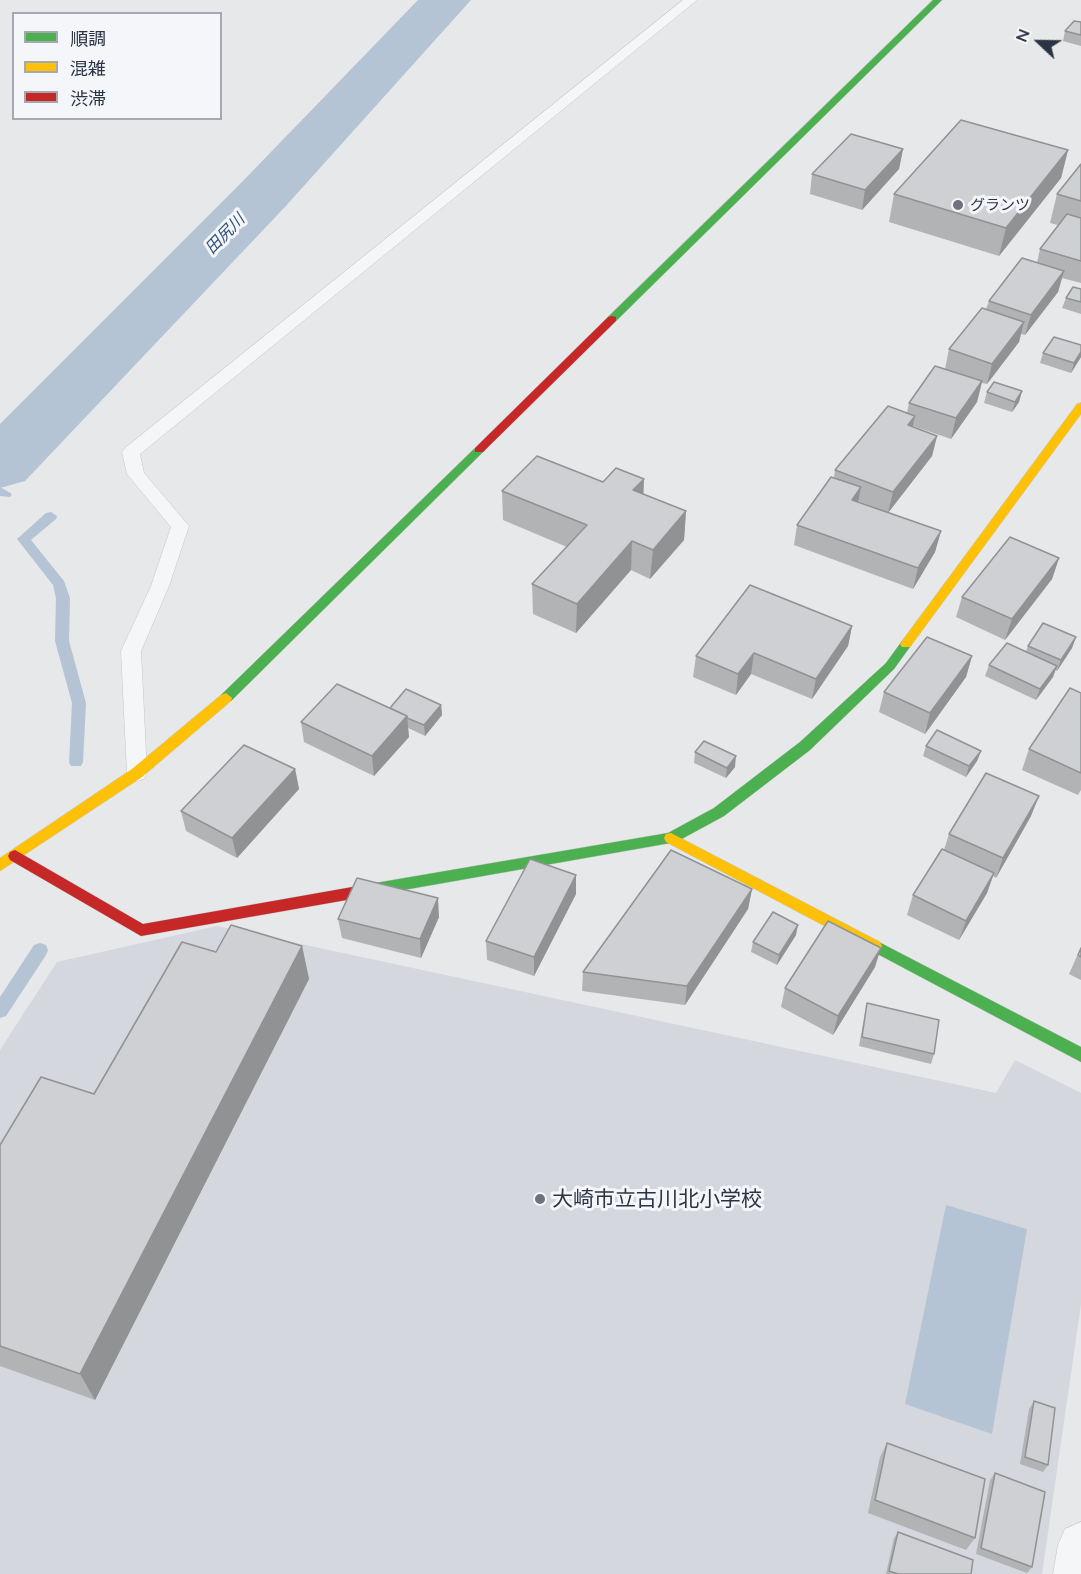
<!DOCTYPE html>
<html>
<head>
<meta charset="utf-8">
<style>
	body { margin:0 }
	#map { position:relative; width:1081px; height:1574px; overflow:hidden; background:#e6e8ea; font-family:Lato,"Noto Sans JP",sans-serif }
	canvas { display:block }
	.legend { position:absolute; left:12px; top:12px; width:210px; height:108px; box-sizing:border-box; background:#f4f6f9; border:2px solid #a4a8b1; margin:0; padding:8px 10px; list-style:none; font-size:18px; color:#2b3445 }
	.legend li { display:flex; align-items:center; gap:12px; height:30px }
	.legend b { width:30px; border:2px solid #a4a8b1 }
	.north { position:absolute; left:1009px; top:12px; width:60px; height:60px; -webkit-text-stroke:4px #f4f6f9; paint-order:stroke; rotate:292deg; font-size:16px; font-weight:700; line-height:24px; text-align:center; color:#2b3445 }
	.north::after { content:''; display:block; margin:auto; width:21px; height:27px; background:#2b3445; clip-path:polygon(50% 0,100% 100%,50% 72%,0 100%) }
</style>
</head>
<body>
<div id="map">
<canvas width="1081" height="1574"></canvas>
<ul class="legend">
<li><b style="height:8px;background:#4caf50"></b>順調</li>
<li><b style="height:8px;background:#ffc107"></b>混雑</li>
<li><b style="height:8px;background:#c62828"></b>渋滞</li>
</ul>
<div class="north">N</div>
</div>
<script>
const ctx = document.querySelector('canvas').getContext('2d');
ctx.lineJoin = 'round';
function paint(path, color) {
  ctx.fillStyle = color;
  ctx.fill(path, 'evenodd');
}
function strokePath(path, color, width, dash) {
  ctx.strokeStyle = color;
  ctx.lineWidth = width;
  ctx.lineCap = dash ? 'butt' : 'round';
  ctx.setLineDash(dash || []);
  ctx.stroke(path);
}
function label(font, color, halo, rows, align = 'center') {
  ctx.font = font + ' Lato,"Noto Sans JP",sans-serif';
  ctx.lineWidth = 6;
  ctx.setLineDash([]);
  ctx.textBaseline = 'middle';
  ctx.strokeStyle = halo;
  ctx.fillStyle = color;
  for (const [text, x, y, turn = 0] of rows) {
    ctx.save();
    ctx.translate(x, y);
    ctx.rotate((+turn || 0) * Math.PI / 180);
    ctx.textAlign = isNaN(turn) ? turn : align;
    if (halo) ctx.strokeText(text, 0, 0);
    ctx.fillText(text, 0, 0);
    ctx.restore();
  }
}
const built = new Path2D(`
	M217,926L996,1093L1015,1060L1081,1093V1304L1042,1574H0V1050L57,962Z`);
const water = new Path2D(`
	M946,1205L1027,1229L992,1434L905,1404Z`);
const stream = new Path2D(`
	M0,487L12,494L10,497L0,496Z
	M51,512L57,516L56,519L31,540L64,581L70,598L69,641L86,703L83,762L81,766H71L69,762L72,703L55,641L56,598L53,585L17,539L46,513Z
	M40,943L46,945L48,950L46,955L6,1016L0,1018V997L34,945Z`);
const river = new Path2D(`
	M418,0H471L284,208L25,481L0,488V424L242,182Z`);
const lane = new Path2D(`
	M683,0H697L140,454L144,473L189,526L169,586L141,651L147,773L144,779L137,781L130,779L127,773L121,651L151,586L171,527L127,474L122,452L125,448Z`);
const street = new Path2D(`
	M1081,1522V1574H1053L1058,1545L1065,1529Z`);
const fast = new Path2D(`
	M933,0H942L616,321H608V317Z
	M479,446L485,450L483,452L231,701H221L220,698L221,695L475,448Z
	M906,640L912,644L894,669L810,750L724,816L676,842L358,898L353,896L351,892L353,888L358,886L668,833L714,808L800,742L886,663L902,641Z
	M875,940L1081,1047V1062L870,950L868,946L870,942Z`);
const slow = new Path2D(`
	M1081,403V414L910,647H902L900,644L902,641L1077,404Z
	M226,693L232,698L231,701L142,777L0,871V858L132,769L221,695Z
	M671,833L880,942L882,946L880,950L875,952L870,950L666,842L664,838L666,834Z`);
const jam = new Path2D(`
	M612,316L616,317V321L483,452H475V448L608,317Z
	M15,850L143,924L358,886L363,888L365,892L363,896L358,898L141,936L10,860L8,856L10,852Z`);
const wall = new Path2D(`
	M1081,22V46L1063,41L1065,31Z
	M903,149L899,169L862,210L810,194L812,174Z
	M1068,150L1061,178L999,256L889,222L894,194Z
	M1081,164V283L1062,278L1058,292L1025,335L1021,334L1019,342L987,384L982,383L977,402L951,439L913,426V427L937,436L932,456L888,513L858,501V502L941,531L935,552L913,589L794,545L797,525L834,478L835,470L907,413L909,403L945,369L949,349L986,309L989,301L1037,263L1040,249L1058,225L1050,223L1057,194Z
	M1081,289V314L1062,308L1066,298Z
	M1081,345V357L1071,373L1040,363L1043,353Z
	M1022,391L1019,402L1012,412L984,403L987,392Z
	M603,482L643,494L686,511L684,540L650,579L631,570L576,633L533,614L532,584L567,547L503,520L502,491Z
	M1059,558L1052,579L1005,640L956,617L962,597Z
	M852,626L848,646L812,699L751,674L736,695L693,677L696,656Z
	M1076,637L1072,648L1057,671L1055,670L1053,677L1036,700L985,676L989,665L1026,651L1028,646Z
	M972,656L966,677L925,734L879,712L884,692Z
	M1081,693V790L1078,795L1022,770L1029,749Z
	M441,705L442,715L425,736L408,728L409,737L374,776L304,742L301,722L390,708Z
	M926,746L981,751L977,761L966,777L923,756Z
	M695,752L735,767L726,778L694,763Z
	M295,769L299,789L237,858L186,831L181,811Z
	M1031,816L996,878L993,876L987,893L959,940L907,915L913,895L944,850L949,834Z
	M576,875V894L534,976L487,960L486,941Z
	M752,889L748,909L685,1005L582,991L583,972Z
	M439,917L421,958L342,938L338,919Z
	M796,935L777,965L751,952L753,942Z
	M302,946L309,979L95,1400L0,1366V1145L94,1094L216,952Z
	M1081,947V980L1069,974Z
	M875,967L833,1035L781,1007L785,988Z
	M867,1003L934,1054L931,1064L859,1046L865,1013Z
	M1034,1401L1048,1465L1043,1472L1020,1464L1029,1409Z
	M887,1443L975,1538L966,1550L868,1513L880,1457Z
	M995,1473L1032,1567L1027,1573L976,1554L990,1480Z
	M898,1532L971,1574H886L894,1538Z`);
const shadedWall = new Path2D(`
	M903,149L899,169L862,210L865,190Z
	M1068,150L1061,178L999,256L1006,228Z
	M1064,271L1058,292L1025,335L1031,315Z
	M1024,322L1019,342L987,384L992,364Z
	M1081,352V357L1071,373L1074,363Z
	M982,381L977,402L951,439L956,418Z
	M1022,391L1019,402L1012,412L1015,402Z
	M915,416L910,437L908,425Z
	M937,436L932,456L888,513L893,492Z
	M644,479L643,508L633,490Z
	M861,487L857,508L852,500Z
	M686,511L684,540L650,579L653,550Z
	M941,531L935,552L913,589L918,568Z
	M632,541L631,570L576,633L577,604Z
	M1059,558L1052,579L1005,640L1012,619Z
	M852,626L848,646L812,699L816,679Z
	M1076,637L1072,648L1057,671L1061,660Z
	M754,653L751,674L736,695L738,674Z
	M972,656L966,677L925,734L930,713Z
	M1057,666L1053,677L1036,700L1040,689Z
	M441,705L442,715L425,736L424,725Z
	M407,716L409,737L374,776L372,756Z
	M981,751L977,761L966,777L969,766Z
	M736,756L735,767L726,778L727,768Z
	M295,769L299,789L237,858L232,838Z
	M1039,796L1031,816L996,878L1003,858Z
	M994,873L987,893L959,940L966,921Z
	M576,875V894L534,976V957Z
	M752,889L748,909L685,1005L687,986Z
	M438,898L439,917L421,958L420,939Z
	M798,925L796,935L777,965L779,955Z
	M302,946L309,979L95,1400L80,1374Z
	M881,948L875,967L833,1035L838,1016Z`);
const building = new Path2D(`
	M1074,21L1081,22V35L1065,31Z
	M961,120L1068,150L1006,228L894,194Z
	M851,134L903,149L865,190L812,174Z
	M1081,164V201L1057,194Z
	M1067,214L1081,218V261L1040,249Z
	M1022,258L1064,271L1031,315L989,301Z
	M1073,287L1081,289V302L1066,298Z
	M982,308L1024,322L992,364L949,349Z
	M1054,337L1081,345V352L1074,363L1043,353Z
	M935,366L982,381L956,418L909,403Z
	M994,382L1022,391L1015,402L987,392Z
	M888,406L915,416L908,425L937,436L893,492L835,470Z
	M537,456L603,482L616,468L644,479L633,490L686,511L653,550L632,541L577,604L532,584L587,525L502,491Z
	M831,477L861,487L852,500L941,531L918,568L797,525Z
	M1010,537L1059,558L1012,619L962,597Z
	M750,585L852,626L816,679L754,653L738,674L696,656Z
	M1043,623L1076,637L1061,660L1028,646Z
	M927,637L972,656L930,713L884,692Z
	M1007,643L1057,666L1040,689L989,665Z
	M337,684L407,716L372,756L301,722Z
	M1070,688L1081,693V773L1029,749Z
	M406,689L441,705L424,725L407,718V716L390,708Z
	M937,730L981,751L969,766L926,746Z
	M704,741L736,756L727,768L695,752Z
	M244,745L295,769L232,838L181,811Z
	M986,773L1039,796L1003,858L949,834Z
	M942,849L994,873L966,921L913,895Z
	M671,850L752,889L687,986L583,972Z
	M530,859L576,875L534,957L486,941Z
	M357,878L438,898L420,939L338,919Z
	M773,912L798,925L779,955L753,942Z
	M828,921L881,948L838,1016L785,988Z
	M231,925L302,946L80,1374L0,1346V1145L41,1077L94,1094L182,942L216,952Z
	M1081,948V957L1078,955Z
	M867,1003L939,1020L934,1054L862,1037Z
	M1034,1401L1055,1408L1048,1465L1025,1457Z
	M887,1443L985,1479L975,1538L875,1500Z
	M995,1473L1045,1492L1032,1567L981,1548Z
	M898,1532L973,1560L971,1574H898L889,1571Z`);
const markers = [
	[958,205,6,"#6c737f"],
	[540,1199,6,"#6c737f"]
];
const farPoinames = [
	["グランツ",970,205]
];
const farWaternames = [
	["田尻川",225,234,-46]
];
const nearPoinames = [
	["大崎市立古川北小学校",552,1199]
];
paint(built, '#d4d7dd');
paint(water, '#b4c4d5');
paint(stream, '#b4c4d5');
paint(river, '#b4c4d5');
strokePath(lane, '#c4c6c8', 1);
strokePath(street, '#c4c6c8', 1);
strokePath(fast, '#c4c6c8', 1);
strokePath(slow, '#c4c6c8', 1);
strokePath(jam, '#c4c6c8', 1);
paint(lane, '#f5f6f7');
paint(street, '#f5f6f7');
paint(fast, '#4caf50');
paint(slow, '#ffc107');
paint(jam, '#c62828');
paint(wall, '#b1b3b5');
paint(shadedWall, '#909294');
paint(building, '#ced0d3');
strokePath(building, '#909294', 1.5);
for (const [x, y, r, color] of markers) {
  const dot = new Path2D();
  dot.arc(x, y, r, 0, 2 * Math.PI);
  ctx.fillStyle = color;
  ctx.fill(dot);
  strokePath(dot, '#f4f6f9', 2);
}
label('15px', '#2b3445', '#f4f6f9', farPoinames, 'left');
label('italic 16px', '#34527a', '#f4f6f9', farWaternames);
label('21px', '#2b3445', '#f4f6f9', nearPoinames, 'left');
</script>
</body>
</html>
